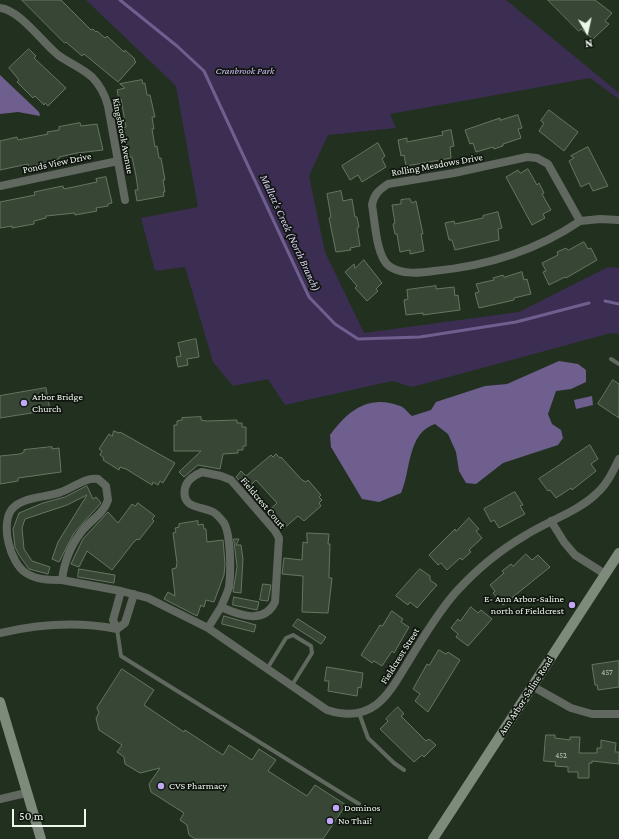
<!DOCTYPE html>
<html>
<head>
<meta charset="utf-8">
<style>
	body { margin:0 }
	#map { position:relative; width:619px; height:839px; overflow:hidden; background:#22311f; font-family:"Crimson Pro",serif }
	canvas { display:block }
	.north { position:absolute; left:567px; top:12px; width:40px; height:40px; -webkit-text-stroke:3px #10160f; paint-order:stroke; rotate:171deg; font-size:11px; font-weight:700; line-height:16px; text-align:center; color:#ecf6eb }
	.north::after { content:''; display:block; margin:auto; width:14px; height:18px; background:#ecf6eb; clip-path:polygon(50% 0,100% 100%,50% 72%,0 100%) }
	.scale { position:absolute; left:12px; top:809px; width:74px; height:18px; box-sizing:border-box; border:2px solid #ecf6eb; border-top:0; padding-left:5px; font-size:12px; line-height:14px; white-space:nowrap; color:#ecf6eb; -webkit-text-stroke:3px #10160f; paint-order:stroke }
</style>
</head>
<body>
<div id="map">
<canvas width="619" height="839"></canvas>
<div class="north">N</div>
<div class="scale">50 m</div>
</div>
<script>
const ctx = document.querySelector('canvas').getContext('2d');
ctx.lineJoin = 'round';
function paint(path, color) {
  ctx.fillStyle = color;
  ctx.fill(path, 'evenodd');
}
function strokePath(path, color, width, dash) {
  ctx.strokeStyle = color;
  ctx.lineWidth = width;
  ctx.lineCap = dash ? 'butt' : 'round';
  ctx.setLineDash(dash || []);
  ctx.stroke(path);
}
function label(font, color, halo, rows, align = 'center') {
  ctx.font = font + ' "Crimson Pro",serif';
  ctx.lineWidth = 3.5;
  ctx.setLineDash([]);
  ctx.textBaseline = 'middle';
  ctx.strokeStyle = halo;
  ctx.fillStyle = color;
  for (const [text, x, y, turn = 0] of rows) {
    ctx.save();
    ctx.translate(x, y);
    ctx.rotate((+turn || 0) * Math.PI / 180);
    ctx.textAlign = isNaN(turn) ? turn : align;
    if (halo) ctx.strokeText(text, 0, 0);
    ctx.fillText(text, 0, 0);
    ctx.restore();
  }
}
const green = new Path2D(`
	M86,0H506L619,93V99L590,78L390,114L396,128L328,135L309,176L325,252L364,333L519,312L608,267L619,268V334L611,333L412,387L392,381L285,405L268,379L233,386L213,362L185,267L155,271L141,218L198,207L176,86Z`);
const water = new Path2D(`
	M0,75L39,112L40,116L18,112L0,114Z
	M559,361L578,364L586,370V382L571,389L556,391L548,414L552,424L561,430L563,438L558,445L503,463L476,484L466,483L459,471L456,452L448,434L435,424C407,433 411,471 401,493L379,502L362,499L331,447L330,435C348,411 368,394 400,406C404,407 408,413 412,416L431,410L436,402L485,386L507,384Z
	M592,396L593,405L576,409L574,400Z`);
const stream = new Path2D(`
	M120,0L177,46L204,71L309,297L335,324L358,339L420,337L516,322L589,303
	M605,301L619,304`);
const building = new Path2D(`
	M22,0H61L91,30L93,29L96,32L97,31L105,38L107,36L124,52L125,50L135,59L134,60L136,62L118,82L84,54L82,56L66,42L65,43Z
	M548,0H595L612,13L605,21L609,24L593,39L581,29L579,31Z
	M29,49L36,56L34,58L66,88L48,106L45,103L44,105L35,96L33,98L17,82L19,80L9,68Z
	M142,80L143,84L145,83L147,95H150L155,117H152L154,129H152L155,147L157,146L159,158H161L165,180H163L165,192H163L164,196L137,201L135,190H138L136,176L132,157H130L125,138L123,128L126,127L121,99L119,100L117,90L125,88L120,84Z
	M549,110L578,132L564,151L539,131L544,123L541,121Z
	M518,115L522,128L518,129L521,138L503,144V146L494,149L493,147L476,152L473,143L470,144L465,130L500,118V120Z
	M80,123L81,126L97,124L103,150L77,153L59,157V159L40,164L29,167L28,164L0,170V141L17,137L18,140L48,134L47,132L59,130V127Z
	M451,130L454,146L450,147L451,158L406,166L404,155L401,156L398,140L407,138V142L443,135L442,132Z
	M378,143L385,156L382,159L386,167L362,182L358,175L350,180L342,166Z
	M588,147L608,186L593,191L589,183L581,187L569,161L574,158L571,156Z
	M528,169L537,185L539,183L544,193L542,194L551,210L543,214L545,218L532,225L506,177L518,170L520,173Z
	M106,177L112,203L108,204V206L96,208L97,211L75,215V213L46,216V218L34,221V224L12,228V226L0,228V202L35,195L34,192L53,188L63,186L64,189L97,182L96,179Z
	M341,191L343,201L352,199L355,217H357L359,227L357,228L360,246L350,248L351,250L336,252L329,218L331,217L327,194Z
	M410,199L412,203L416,201L423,234H421L424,251L410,254V250L400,252L397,234H395L393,224L395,223L392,205L401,204V200Z
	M498,212L502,228L498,229L499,240L455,250L452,240H449L445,223L454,221L455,224L483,218V216Z
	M584,242L588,249L591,248L597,260L566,278L565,277L549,285L543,272L546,271L542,263L558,255L557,252L566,248L568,250Z
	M364,260L382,283L376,289L378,291L367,301L355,288L357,286L345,272L354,264L355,268Z
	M522,272L524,280L527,279L531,294L514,298V300L479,308L475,293L479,292L476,284L494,280L493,278L503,275L504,277Z
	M436,286V289L454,287L455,296L458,295L460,310L423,315V313L406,315L404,300L408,299L407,290Z
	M196,339L199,357L187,359L188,365L178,367L176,357L181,356L178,343Z
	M613,380L619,384V418L598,404Z
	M46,388L50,410L0,418V396Z
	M201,417V420L206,421L237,420V423H242V427H246V446H243V450H238V453L223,454L220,469L198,465L184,477L179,472L201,451H174V425H177V421L182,420V418Z
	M114,431L119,433L120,432L175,463L163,483L160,481L158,485L153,482L152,485L126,469L120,467L119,470L103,460L104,458L100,455L102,451L99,449L109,434L112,436Z
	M590,445L598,459L591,464L596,471L572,490L571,488L556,498L550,490L548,491L539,479Z
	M52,447V449L59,448L61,472L18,478V481L0,484V456L20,454L24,452V450Z
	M276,454L280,458L281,457L302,480L306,482L308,480L321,495L319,497L322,500L319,503L321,506L304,521L298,516L282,530L267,512L277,503L256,480L247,489L236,477L241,471L246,476L271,455L273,457Z
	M87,486L93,499L96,497L101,503L74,533L59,562L52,559L58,542L87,495L67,505L25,519L22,528L24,549L32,561L50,567L48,574L29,569L19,555L15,547L13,529L19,513L43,503L65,497Z
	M515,492L523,505L520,506L525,514L499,528L494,520L491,522L484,509Z
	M138,503L155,516L152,519L154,521L139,540L137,539L133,543L112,570L87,551L79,567L71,564L83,539L108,512L118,523L132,504L135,506Z
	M469,518L479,529L476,531L482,538L469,550L471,552L462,560L460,558L447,570L441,563L438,565L429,555L455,529L456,531Z
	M198,521V525L203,524L204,529H206L207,542L223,540L225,564L224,575L214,602L206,600L204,607L201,605L197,616L164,599L168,592L175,596L172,569L176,568L177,563L173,533L176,532L175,528L179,527V524Z
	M307,533L329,534L328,544H330L329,574V578H332L328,613L302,612L303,576L282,574L284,558L302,560L303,542L307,543Z
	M234,539H239L236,545H241L243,559L241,593L233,592L237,567Z
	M526,554L532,560L538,555L550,567L503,605L493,593L495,591L490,585L504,573L502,571L511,564L513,566Z
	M79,569L115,575L114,583L78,577Z
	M420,569L430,576V580L437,585L417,608L410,602L408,605L396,596Z
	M263,584L271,585L268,601L260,600Z
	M234,597L259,602L257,610L233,605Z
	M471,607L478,613L481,610L492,619L468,646L456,637L458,634L451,628L458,619L460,621Z
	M392,611L403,619L401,622L409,627L394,653L392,651L382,666L374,661L372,663L361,655L380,625L382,626Z
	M224,616L256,625L254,632L222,624Z
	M298,619L326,637L321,644L293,626Z
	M439,650L446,654L448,652L460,660L428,712L415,701L420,694L413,689L427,664L429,665Z
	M619,661V687L598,690L597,685H595L592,665Z
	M327,667L363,673L361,688L358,687L357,696L328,691L329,681H325Z
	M122,669L154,690L144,705L184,732L185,730L223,755L229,745L252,760L259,749L276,760L268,771L307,796L315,785L346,805L323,839H195L189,835L187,825L180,820L184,813L151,792L149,784L160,768L140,773L125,764L124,757L117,752L122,745L99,730L96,718L99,713L97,708Z
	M398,707L404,714L401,716L426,741L429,739L436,745L424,757L422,755L414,762L380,729L388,721L386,719Z
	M546,735H555V738L570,740V737H580L579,753H597V748H601V740L616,743L615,752H619V764L592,761V763H589V778H578V772H568V767L555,766L556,762L544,761Z`);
const lane = new Path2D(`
	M611,359L619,364
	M117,629L121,656L359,804
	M267,669L286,638L293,635L311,646L312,653L292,685
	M359,713L368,738L394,763L404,770`);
const street = new Path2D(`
	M0,8C20,10 42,42 58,55C69,63 82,68 92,77C100,85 105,95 108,106L125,200
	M527,157L537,158L548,164L580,221C536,251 486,266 434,271C420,273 401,275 389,266C376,256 375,221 372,205C374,194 379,190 388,184L454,173Z
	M0,186L118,161
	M580,221L600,219L619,220
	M202,472L221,476L231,480L275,531L279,538L275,602C264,625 239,615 221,607C224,600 227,594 229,587C231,573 231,535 224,523C221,519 217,514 213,512C201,506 181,509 185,488C187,479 195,475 202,472Z
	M551,521L564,542L575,555L605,574
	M62,580C49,580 37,580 26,573C10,563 0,524 12,509C24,496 46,498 61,492C74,488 84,477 98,479L106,486L108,500C104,513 91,520 82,531C71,545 64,563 62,580L121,591L148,598L208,628L221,607
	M208,628L327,710C377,726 391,689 413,654C426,633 439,611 456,592C476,570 500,550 526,535C548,521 577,512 596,494C607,485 613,471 619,459
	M117,629L125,623L134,594
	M117,629L113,620L121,591
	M0,633C39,624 77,621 117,629
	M532,686L571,708L592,714H619
	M0,799L26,793`);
const secondary = new Path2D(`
	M0,702L41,839
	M433,839L619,553`);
const markers = [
	[24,403,4,"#c1a8f3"],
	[572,605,4,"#c1a8f3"],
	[161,786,4,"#c1a8f3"],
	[336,808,4,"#c1a8f3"],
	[330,821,4,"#c1a8f3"]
];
const numberNames = [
	["457",607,673],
	["452",561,756]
];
const parkNames = [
	["Cranbrook Park",245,71]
];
const streetNames = [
	["Kingsbrook Avenue",123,136,79],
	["Ponds View Drive",57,163,-12],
	["Rolling Meadows Drive",437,165,-10],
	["Fieldcrest Court",263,503,50],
	["Fieldcrest Street",400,656,-58],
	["Ann Arbor-Saline Road",526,696,-57]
];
const poiNames = [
	["Arbor Bridge",32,397],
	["Church",32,409],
	["E- Ann Arbor-Saline",564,599,"right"],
	["north of Fieldcrest",564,611,"right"],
	["CVS Pharmacy",169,786],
	["Dominos",344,808],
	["No Thai!",338,821]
];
const waterNames = [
	["Mallett's Creek (North Branch)",290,233,65]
];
paint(green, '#3b2e52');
paint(water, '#6f5f8f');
strokePath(stream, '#6f5f8f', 3);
paint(building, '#384735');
strokePath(building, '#657662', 1);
strokePath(lane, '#61685f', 4);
strokePath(street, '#61685f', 8);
strokePath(secondary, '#7e8a7c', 10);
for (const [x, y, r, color] of markers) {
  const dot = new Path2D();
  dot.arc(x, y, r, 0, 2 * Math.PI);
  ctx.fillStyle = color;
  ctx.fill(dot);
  strokePath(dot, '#10160f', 1.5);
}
label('8px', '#bfcabe', null, numberNames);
label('italic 10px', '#d3bffc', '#10160f', parkNames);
label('10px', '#ecf6eb', '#10160f', streetNames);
label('10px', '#ecf6eb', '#10160f', poiNames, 'left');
label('italic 11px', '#ded0fe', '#10160f', waterNames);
</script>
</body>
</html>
